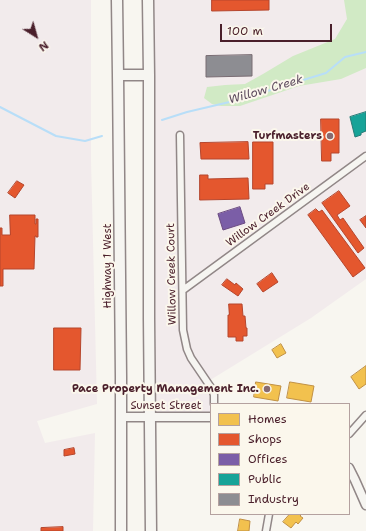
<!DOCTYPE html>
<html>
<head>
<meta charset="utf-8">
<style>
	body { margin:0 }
	#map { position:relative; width:366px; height:531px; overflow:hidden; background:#f8f6f0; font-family:"Shantell Sans",sans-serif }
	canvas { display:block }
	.legend { position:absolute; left:210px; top:403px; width:140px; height:112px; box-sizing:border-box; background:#fbf7ec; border:1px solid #b4a19f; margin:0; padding:5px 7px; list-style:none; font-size:12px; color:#4a1f2b }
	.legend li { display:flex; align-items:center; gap:8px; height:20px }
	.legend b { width:20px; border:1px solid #b4a19f }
	.north { position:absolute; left:16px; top:16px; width:40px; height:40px; -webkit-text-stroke:3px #fbf7ec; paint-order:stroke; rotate:143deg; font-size:11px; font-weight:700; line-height:16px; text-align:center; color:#4a1f2b }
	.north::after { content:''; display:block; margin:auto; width:14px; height:18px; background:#4a1f2b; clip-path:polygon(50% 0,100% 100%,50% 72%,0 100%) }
	.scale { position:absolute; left:220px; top:24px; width:112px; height:18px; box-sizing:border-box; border:2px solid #4a1f2b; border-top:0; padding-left:5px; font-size:12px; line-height:14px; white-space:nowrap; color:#4a1f2b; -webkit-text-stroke:3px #fbf7ec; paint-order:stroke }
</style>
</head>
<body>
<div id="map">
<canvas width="366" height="531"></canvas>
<ul class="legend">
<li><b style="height:11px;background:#f2c14e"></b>Homes</li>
<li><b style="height:11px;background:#e4572e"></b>Shops</li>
<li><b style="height:11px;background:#7b5ea7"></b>Offices</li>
<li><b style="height:11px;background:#17a398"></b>Public</li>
<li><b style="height:11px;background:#8d8d92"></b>Industry</li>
</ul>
<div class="north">N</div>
<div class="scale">100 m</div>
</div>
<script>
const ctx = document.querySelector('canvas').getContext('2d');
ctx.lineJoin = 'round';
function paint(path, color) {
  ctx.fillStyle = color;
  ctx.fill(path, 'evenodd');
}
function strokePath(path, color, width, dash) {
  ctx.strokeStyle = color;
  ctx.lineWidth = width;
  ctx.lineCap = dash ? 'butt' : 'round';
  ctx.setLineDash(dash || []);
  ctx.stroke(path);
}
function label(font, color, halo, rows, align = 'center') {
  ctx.font = font + ' "Shantell Sans",sans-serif';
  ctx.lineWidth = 4;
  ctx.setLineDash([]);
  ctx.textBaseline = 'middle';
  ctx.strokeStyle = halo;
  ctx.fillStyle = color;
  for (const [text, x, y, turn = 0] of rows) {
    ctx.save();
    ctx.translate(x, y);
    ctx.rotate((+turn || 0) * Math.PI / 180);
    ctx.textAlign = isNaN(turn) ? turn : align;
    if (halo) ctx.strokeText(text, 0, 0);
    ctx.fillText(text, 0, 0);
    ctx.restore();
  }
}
const built = new Path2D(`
	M0,0H91V160L97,404L37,421L45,443L95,433L93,531H0Z
	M153,0H366V279L311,318L207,382L212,389L211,417H156Z`);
const green = new Path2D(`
	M344,0H366V68L341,79L299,86L240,106H221L212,104L204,98L207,87L225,85L245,84L263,74L293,56L335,39L347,19Z`);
const homes = new Path2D(`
	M281,344L286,353L277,358L272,350Z
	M366,366V384L359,389L351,377Z
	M256,382L281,386L278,401L254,397Z
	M290,382L314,386L311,402L287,398Z
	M290,514H302L300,516L303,518L298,524L296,522L291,528L283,522Z
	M240,519L250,521L249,531H238Z`);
const shops = new Path2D(`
	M212,0H269V10L212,11Z
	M321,119H339V153H331V161H322Z
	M248,142L249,159H201L200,143Z
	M253,142H273V184H265V189H253Z
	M200,175H208V179L248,178L249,199L200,200Z
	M17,181L24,185L15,198L8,193Z
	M339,191L350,206L337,215L340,220L343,218L364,248L358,253L322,203Z
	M316,209L319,212L322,210L365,268L353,277L308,215Z
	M10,215H35V224H36V219H38V237H36V236H35L34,269H3V286H0V228H2V235H10Z
	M366,216V228L360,220Z
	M272,273L278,282L263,292L257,284Z
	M227,279L235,285L236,283L243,289L238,296L222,285Z
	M229,304H242L243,316H245L246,328H247V336H243V341H236V337H228V315H229Z
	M54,328H81L80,370H54Z
	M74,448L75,454L64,456V450Z
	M63,527V531H41V528Z`);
const offices = new Path2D(`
	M240,207L245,223L223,230L218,214Z`);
const public = new Path2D(`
	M366,112V131L361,133V135L355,137L350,117Z`);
const industry = new Path2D(`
	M252,55V76L206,77V56Z`);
const stream = new Path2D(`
	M0,107L56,136L85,141L102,136
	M162,120L187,112L238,100L326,73L345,57L366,52`);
const minor = new Path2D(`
	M180,135L183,330L187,349L191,358L212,389L214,395V404
	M183,290L366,156
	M349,434L366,415
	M266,531L269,514`);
const tertiary = new Path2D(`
	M121,417H211
	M349,468L355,480L366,505`);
const primary = new Path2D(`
	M117,0L118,75L121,377V531
	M148,0L149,75V318L151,531
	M118,75H149`);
const markers = [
	[330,136,4,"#876a70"],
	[267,389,4,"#876a70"]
];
const poiNames = [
	["Turfmasters",322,136],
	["Pace Property Management Inc.",259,389]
];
const streetNames = [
	["Willow Creek Drive",268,215,-36],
	["Highway 1 West",108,266,-90],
	["Willow Creek Court",172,274,-91],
	["Sunset Street",166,406]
];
const waterNames = [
	["Willow Creek",266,90,-16]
];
paint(built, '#f2ebec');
paint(green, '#d1eac5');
paint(homes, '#f2c14e');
strokePath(homes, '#c09044', 1);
paint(shops, '#e4572e');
strokePath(shops, '#b6462d', 1);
paint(offices, '#7b5ea7');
strokePath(offices, '#6c4b82', 1);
paint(public, '#17a398');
strokePath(public, '#267b77', 1);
paint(industry, '#8d8d92');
strokePath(industry, '#796c73', 1);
strokePath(stream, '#b8def8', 2);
strokePath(minor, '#918787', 9);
strokePath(tertiary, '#918787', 11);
strokePath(primary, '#918787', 13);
strokePath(minor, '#f6f5f1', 6);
strokePath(tertiary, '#f6f5f1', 8);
strokePath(primary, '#f6f5f1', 10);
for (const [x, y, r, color] of markers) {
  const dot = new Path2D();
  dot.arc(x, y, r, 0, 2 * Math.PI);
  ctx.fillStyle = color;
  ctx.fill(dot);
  strokePath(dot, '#fbf7ec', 1.5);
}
label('bold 11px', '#4a1f2b', '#fbf7ec', poiNames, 'right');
label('11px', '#4a1f2b', '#fbf7ec', streetNames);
label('italic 12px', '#5e4c5f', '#fbf7ec', waterNames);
</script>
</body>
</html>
